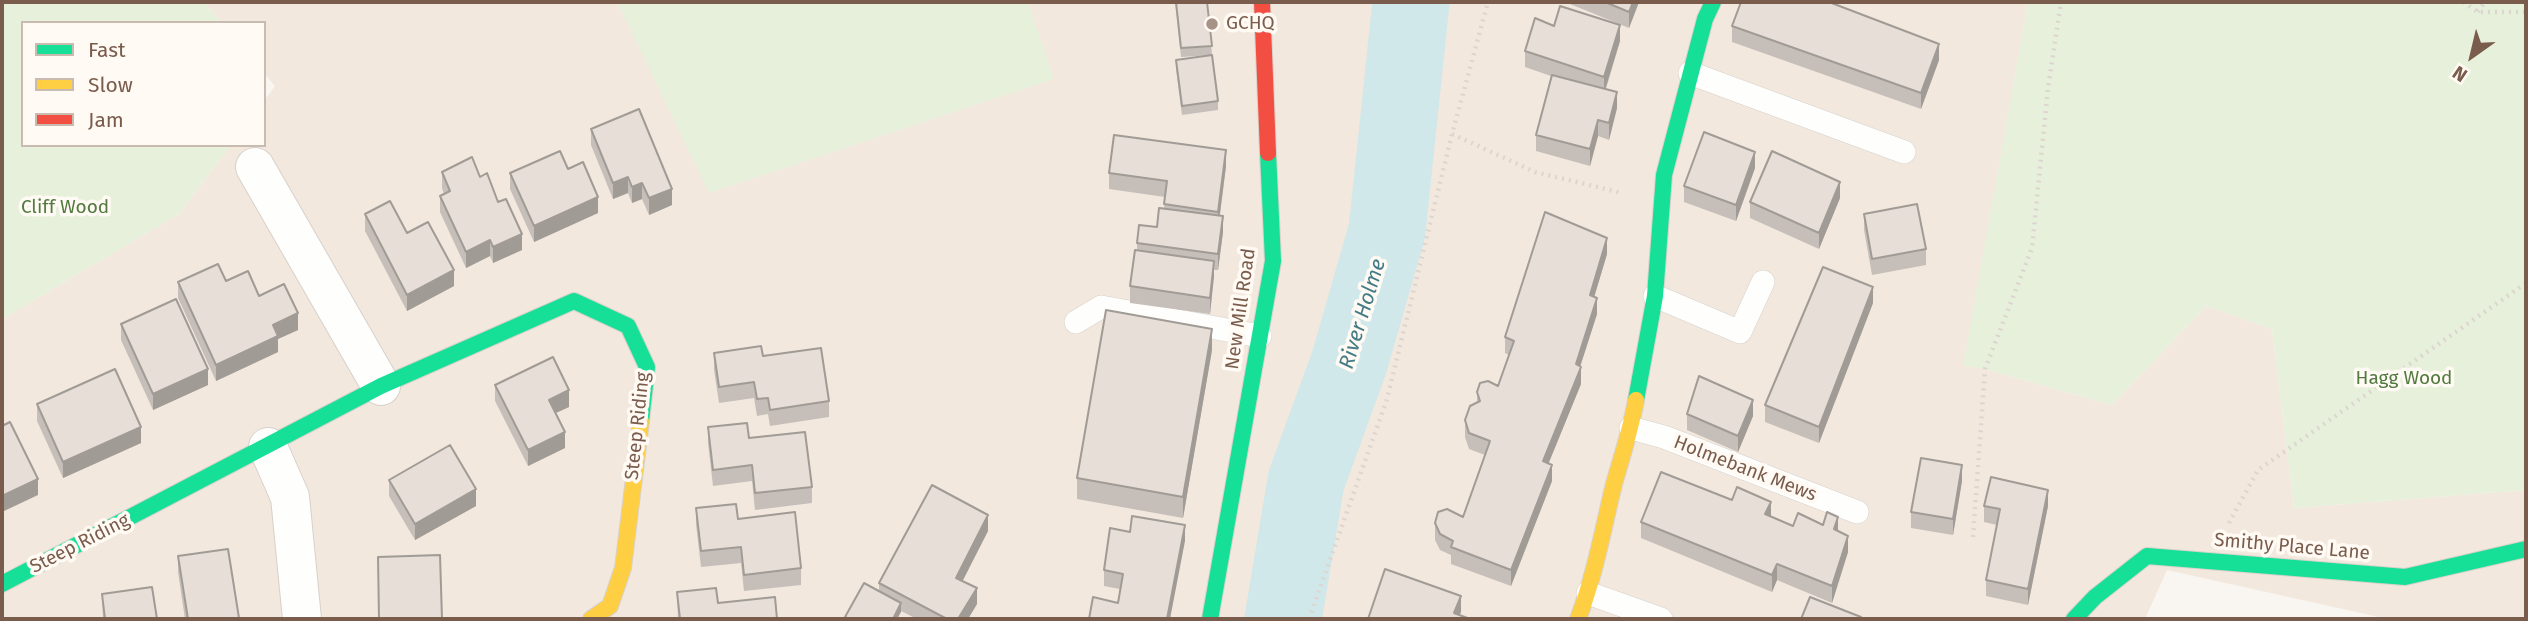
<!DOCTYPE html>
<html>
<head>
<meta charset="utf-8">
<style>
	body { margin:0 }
	#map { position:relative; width:2528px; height:621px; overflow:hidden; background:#f9f5f0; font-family:"Fira Sans",sans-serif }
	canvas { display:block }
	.frame { position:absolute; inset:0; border:4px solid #7a5c4d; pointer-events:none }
	.legend { position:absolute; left:21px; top:21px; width:245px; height:126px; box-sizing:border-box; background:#fffaf3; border:2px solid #cabbb1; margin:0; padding:9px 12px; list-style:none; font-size:21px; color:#7a5c4d }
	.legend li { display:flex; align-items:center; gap:14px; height:35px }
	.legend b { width:35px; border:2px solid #cabbb1 }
	.north { position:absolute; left:2437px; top:21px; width:70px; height:70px; -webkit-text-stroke:5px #fffaf3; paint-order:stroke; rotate:214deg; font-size:19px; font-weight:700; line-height:28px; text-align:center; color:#7a5c4d }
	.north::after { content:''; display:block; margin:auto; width:24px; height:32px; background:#7a5c4d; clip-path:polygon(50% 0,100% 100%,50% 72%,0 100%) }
</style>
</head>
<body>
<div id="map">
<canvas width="2528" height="621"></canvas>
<div class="frame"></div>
<ul class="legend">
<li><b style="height:9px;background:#16e098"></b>Fast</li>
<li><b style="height:9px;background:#ffcf43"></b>Slow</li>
<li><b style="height:9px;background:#f24e42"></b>Jam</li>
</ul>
<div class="north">N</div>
</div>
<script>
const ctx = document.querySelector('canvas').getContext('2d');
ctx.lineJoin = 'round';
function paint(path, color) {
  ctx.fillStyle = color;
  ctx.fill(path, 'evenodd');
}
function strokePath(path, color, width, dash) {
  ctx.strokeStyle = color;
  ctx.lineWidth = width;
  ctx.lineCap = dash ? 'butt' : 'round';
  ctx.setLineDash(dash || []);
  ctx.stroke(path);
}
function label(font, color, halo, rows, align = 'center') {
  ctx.font = font + ' "Fira Sans",sans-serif';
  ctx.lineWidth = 7;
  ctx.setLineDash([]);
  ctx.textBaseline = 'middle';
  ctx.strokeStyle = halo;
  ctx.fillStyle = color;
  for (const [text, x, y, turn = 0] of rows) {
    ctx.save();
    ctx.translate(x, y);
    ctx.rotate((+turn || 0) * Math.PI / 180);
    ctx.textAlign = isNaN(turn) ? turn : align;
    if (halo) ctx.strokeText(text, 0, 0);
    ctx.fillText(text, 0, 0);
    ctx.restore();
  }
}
const residential = new Path2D(`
	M204,2H2028L1964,365L1985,369L2112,405L2206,306L2272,329L2294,508L2526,490V619H2388L2167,570L2145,619H2V319L179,214L231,145H264V101L275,86L264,73V23H222Z`);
const green = new Path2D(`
	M2,2H204L222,23H23V145H231L179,214L2,319Z
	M617,2H1028L1054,79L709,193Z
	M2028,2H2526V490L2294,508L2272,329L2206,306L2112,405L1985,369L1963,366Z`);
const river = new Path2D(`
	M1283,619L1306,481L1349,363L1387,231L1411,2`);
const path = new Path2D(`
	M2463,2L2478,12H2526
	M2478,12L2485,2
	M1452,134L1535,172L1622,193
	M2229,523L2258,470L2526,283
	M1973,537L1985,369L2032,248L2048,88L2061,2
	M1309,619L1387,399L1452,134L1488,2`);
const lane = new Path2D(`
	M1690,73L1904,152
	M1655,296L1740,332L1763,282
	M1076,322L1101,307L1260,336
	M1631,428L1664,437L1857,512
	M1588,593L1661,619`);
const street = new Path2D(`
	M255,167L381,386
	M268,447L290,497L302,619`);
const fast = new Path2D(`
	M1636,400L1655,296L1664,175L1705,19L1713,2
	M2,584L381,386L574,301L628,326L647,367L641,421
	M1210,619L1273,261L1268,153
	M2074,619L2095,597L2147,556L2405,577L2526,549`);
const slow = new Path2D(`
	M591,619L610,606L623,568L641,421
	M1578,619C1595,575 1603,529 1614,484C1622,456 1631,429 1636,400`);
const jam = new Path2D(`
	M1262,2L1268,153`);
const wall = new Path2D(`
	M1175,2H1207L1212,55L1181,57Z
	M1565,2H1639L1629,28Z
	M1554,26L1620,41L1606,89L1617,108L1609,140L1598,136L1590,166L1536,151V135L1551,76L1525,67V51Z
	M1732,26L1939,60L1921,109L1732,42Z
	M1176,60L1218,101V110L1182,115L1176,69Z
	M591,129L672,205L649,215L642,199L632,203L628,193L613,199L591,145Z
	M1226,166L1220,215L1223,232L1218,270H1214L1210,314L1130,303V286L1137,250V243L1157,227L1164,208L1165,197L1109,189V173Z
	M1755,168L1736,221L1684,202V186Z
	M568,169L598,213L534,242L510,189V173Z
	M442,172L480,177L498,202L522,250L493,263L490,256L466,268L440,212V196L444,194L442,188Z
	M1840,198L1819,249L1750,218V202Z
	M365,214L407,233L454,286L407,311L365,231Z
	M1864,214L1926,249V265L1872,275L1864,230Z
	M1607,254L1594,297L1597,314L1580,367L1581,384L1548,464L1552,481L1511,586L1451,564V555L1440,550L1435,540V523L1463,517L1485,455L1469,449L1465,437V420L1477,402V392L1498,386L1509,355L1505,353V337Z
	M178,282L259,296L298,330L278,339V352L216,381L178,298Z
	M1873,303L1819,443L1765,422V405Z
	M121,324L208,385L153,410L121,340Z
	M1212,350L1183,518L1077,499V478Z
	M714,353L763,356L829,401V417L770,426L768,414L757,416L754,398L719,403L714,370Z
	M495,385L569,407L556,413L565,448L528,466L495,401Z
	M37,404L141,443L63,478L37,421Z
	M1687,414L1753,416L1738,452L1687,430Z
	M708,427L749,438L812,487V503L755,510L752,481L713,486L708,443Z
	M389,480L476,506L415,540L389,496Z
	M1962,481L1953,535L1911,528V512Z
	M1984,506H2048L2028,605L1986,596V580L1997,525L1984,522Z
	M696,508L738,519L801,568V585L744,591L741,563L701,567L696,524Z
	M1771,517L1793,526L1838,531L1848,552L1832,603L1777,580L1772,592L1641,538V522Z
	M988,531L962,581L977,604L968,619H917L901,611L897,619H845V617L879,591V583Z
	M1185,541L1118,603L1120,589L1104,586V570Z
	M228,549L239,619H185L178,572V556Z
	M677,592L718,603L777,619H678Z
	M102,594L157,619H103Z`);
const shadedWall = new Path2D(`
	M1633,2H1639L1629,28V12Z
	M1620,25V41L1604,93V77Z
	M1939,44V60L1921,109V93Z
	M1617,92V108L1609,140V123Z
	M1598,120V136L1590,166V149Z
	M1226,150V166L1218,228V212Z
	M1755,152V168L1736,221V205Z
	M628,177V193L613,199V183Z
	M1840,182V198L1819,249V233Z
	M642,183V199L632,203V187Z
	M672,189V205L649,215V198Z
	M598,197V213L534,242V226Z
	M1223,216V232L1218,270V254Z
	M522,234V250L493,263V247Z
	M1607,238V254L1590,311V295Z
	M490,240V256L466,268V252Z
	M1214,261V277L1210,314V298Z
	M454,270V286L407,311V295Z
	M1873,287V303L1819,443V427Z
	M1597,298V314L1578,373L1581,367V384L1543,477V461L1576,364Z
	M298,313V330L278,339V352L216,381V365L273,325Z
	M1212,329V350L1183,518V497Z
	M208,369V385L153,410V394Z
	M569,390V407L549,416V400Z
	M1753,400V416L1738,452V436Z
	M141,427V443L63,478V462Z
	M565,432V448L528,466V450Z
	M1552,465V481L1511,586V570Z
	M1962,465V481L1953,535V519Z
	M38,479V495L2,512V496Z
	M476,489V506L415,540V524Z
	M2048,490V506L2028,605V589Z
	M1771,502V518L1765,514Z
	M988,515V531L956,594V578Z
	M1838,517V533L1834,529Z
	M1185,525V541L1170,619H1167Z
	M1848,536V552L1832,603V586Z
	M1777,564V580L1772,592V575Z
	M977,588V604L968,619H958Z
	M1461,596V612L1458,619L1454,613Z
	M901,603V612L897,619H893Z`);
const building = new Path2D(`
	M1176,2H1207L1212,46L1181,48Z
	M1605,2H1633L1629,12Z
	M1741,2H1829L1939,44L1921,93L1732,26Z
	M1560,6L1620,25L1604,77L1525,51L1535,18L1554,26Z
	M1212,55L1218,101L1182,106L1176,60Z
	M1552,75L1617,92L1609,123L1598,120L1590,149L1536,135Z
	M639,109L672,189L649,198L642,183L632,187L628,177L613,183L591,129Z
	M1704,132L1755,152L1736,205L1684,186Z
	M1114,135L1226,150L1218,212L1164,204L1167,181L1109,173Z
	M560,151L568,169L583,162L598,197L534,226L510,173Z
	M1772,151L1840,182L1819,233L1750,202Z
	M472,157L480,177L487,173L498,202L506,199L522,234L493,247L490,240L466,252L440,196L450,191L442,172Z
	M390,201L407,233L428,222L454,270L407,295L365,214Z
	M1917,204L1926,249L1872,259L1864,214Z
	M1159,208L1223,216L1218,254L1137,243L1139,225L1157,227Z
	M1545,212L1607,238L1590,295L1597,298L1576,364L1581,367L1543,461L1552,465L1511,570L1451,547L1453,541L1440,534L1435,523L1438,512L1447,509L1463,517L1490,441L1469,433L1465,420L1470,406L1480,401L1477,392L1480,383L1488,381L1498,386L1514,341L1505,337Z
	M1135,250L1214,261L1210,298L1130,286Z
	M218,264L226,281L248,271L259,296L284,284L298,313L273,325L278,336L216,365L178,282Z
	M1823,267L1873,287L1819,427L1765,405Z
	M176,299L208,369L153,394L121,324Z
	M1106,310L1212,329L1183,497L1077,478Z
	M761,346L763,356L821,348L829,401L770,410L768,398L757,399L754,382L719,387L714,353Z
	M553,357L569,390L549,400L565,432L528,450L495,385Z
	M115,369L141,427L63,462L37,404Z
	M1699,376L1753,400L1738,436L1687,414Z
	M10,422L38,479L2,496V426Z
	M747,423L749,438L805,432L812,487L755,493L752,465L713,470L708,427Z
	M450,445L476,489L415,524L389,480Z
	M1921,458L1962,465L1953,519L1911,512Z
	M1661,472L1732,500L1737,487L1771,502L1765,514L1793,526L1798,513L1823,525L1827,512L1838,517L1834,529L1848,536L1832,586L1777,564L1772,575L1641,522Z
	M1991,477L2048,490L2028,589L1986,580L2000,509L1984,506Z
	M932,485L988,515L956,578L977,588L958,619H947L879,583Z
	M736,504L738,519L795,512L801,568L744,575L741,547L701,551L696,508Z
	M1132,516L1185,525L1167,619H1089L1093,597L1118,603L1123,574L1104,570L1110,528L1130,532Z
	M228,549L239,618L230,619H188L178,556Z
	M440,555L442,619H379L378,557Z
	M1385,569L1461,596L1454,613L1470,619H1368Z
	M864,583L901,603L893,619H849L845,617Z
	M152,587L157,619H105L102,594Z
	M716,588L718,603L775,597L777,619H680L677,592Z
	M1810,597L1861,617L1860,619H1801Z`);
const markers = [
	[1212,24,7,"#a69286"]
];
const poiNames = [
	["GCHQ",1226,24]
];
const parkNames = [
	["Cliff Wood",65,208],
	["Hagg Wood",2404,379]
];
const streetNames = [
	["New Mill Road",1241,309,-82],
	["Steep Riding",638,426,-84],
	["Holmebank Mews",1745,469,21],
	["Steep Riding",80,544,-27],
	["Smithy Place Lane",2292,547,5]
];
const waterNames = [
	["River Holme",1363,314,-73]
];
paint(residential, '#f2e8de');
paint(green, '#e7f0db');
strokePath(river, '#d0e8ea', 77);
strokePath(lane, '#d7d1cb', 24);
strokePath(street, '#d7d1cb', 40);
strokePath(fast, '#d9d2cb', 18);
strokePath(slow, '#d9d2cb', 18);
strokePath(jam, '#d9d2cb', 18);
strokePath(path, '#dcd5d0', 4.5, [2, 5]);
strokePath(lane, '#fefefd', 23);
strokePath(street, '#fefefd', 38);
strokePath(fast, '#16e098', 16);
strokePath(slow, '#ffcf43', 16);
strokePath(jam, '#f24e42', 16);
paint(wall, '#c6bfb9');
paint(shadedWall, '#a19b96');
paint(building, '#e6ded7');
strokePath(building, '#a19b96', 2);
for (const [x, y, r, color] of markers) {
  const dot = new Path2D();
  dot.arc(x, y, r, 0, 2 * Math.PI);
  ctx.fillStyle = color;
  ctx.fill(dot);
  strokePath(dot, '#fffaf3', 2.5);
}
label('19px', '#7a5c4d', '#fffaf3', poiNames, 'left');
label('19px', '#537a41', '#fffaf3', parkNames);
label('19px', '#7a5c4d', '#fffaf3', streetNames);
label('italic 21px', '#437c86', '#fffaf3', waterNames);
</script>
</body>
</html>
